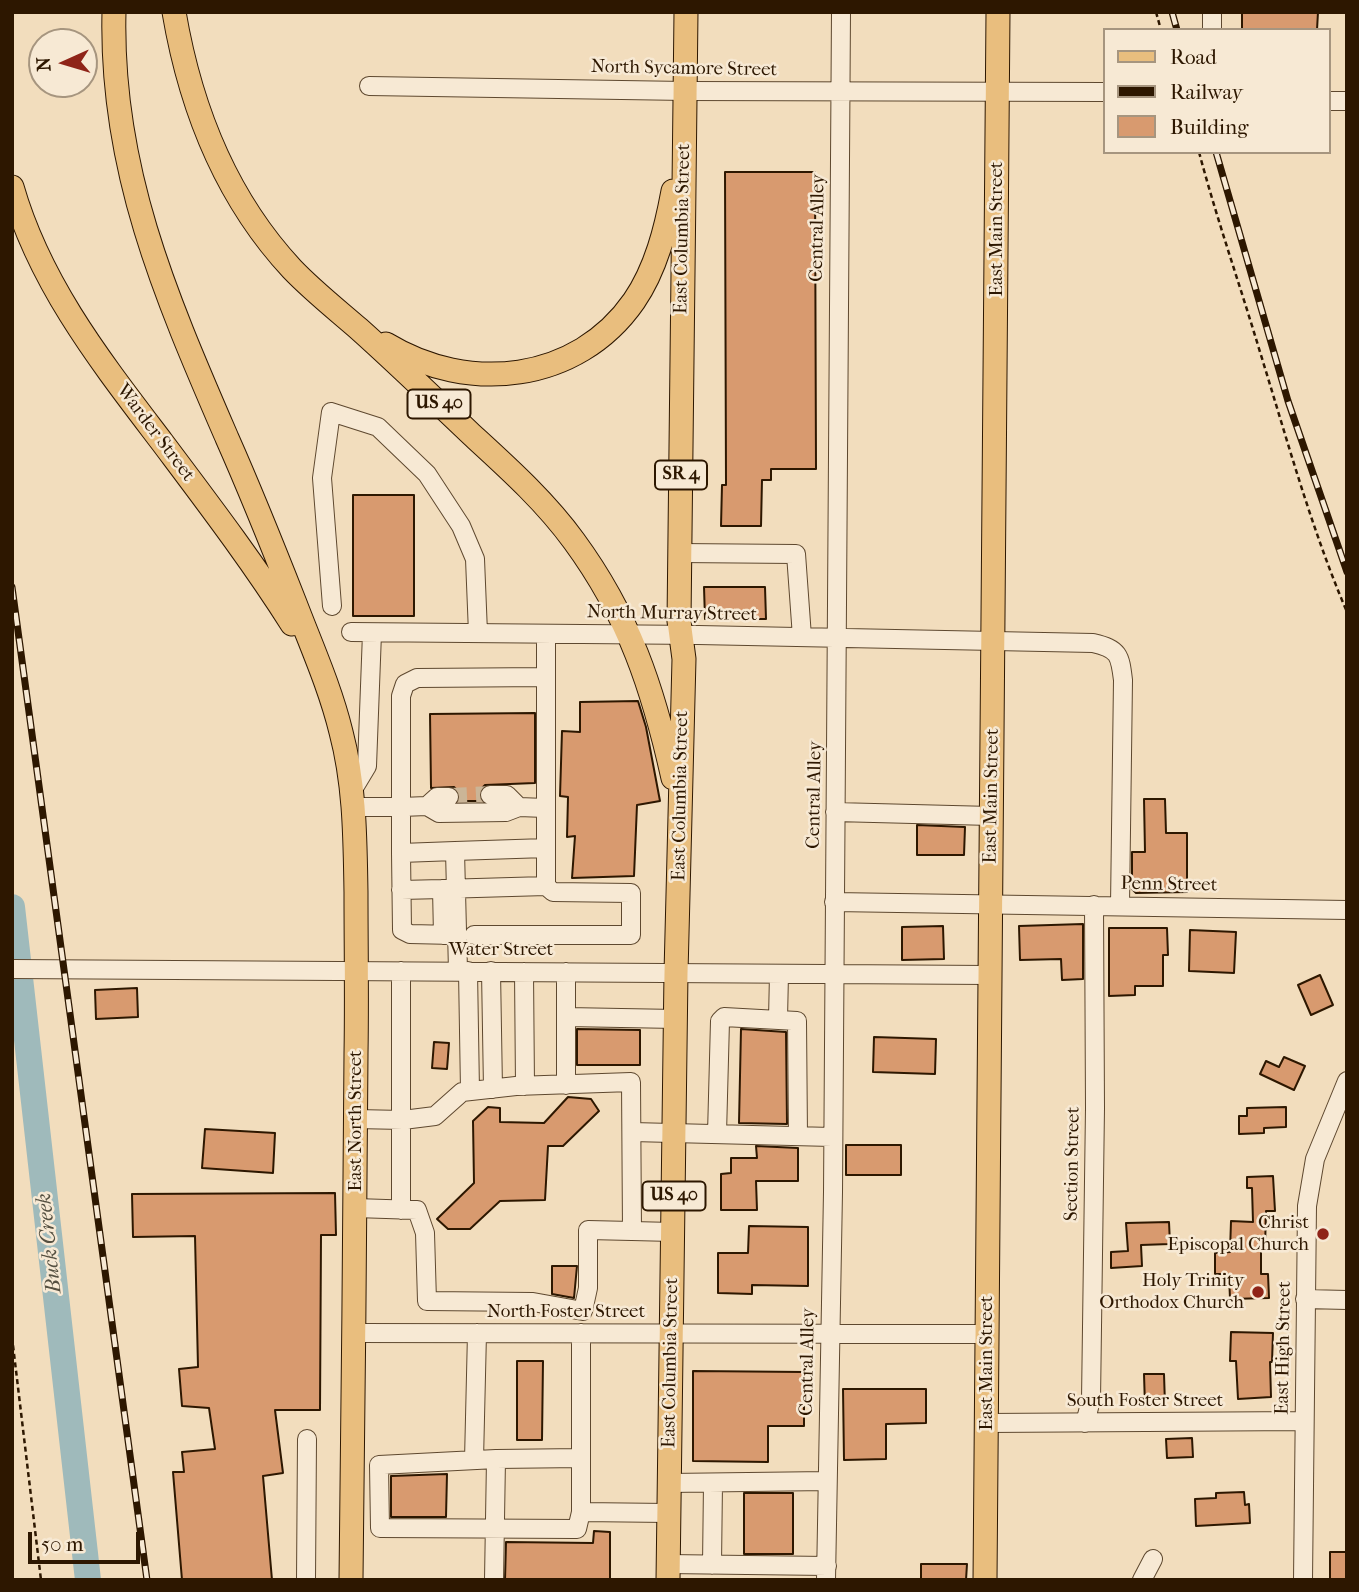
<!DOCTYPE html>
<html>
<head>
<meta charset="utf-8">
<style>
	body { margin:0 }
	#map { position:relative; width:1359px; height:1592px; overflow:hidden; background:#f2ddbd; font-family:"IM FELL French Canon",serif }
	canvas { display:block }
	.frame { position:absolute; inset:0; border:14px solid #2d1700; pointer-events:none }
	.legend { position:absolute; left:1103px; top:28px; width:228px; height:126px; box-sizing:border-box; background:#f7e9d4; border:2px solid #a6957f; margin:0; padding:9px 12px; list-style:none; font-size:21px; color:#2d1700 }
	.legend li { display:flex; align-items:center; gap:14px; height:35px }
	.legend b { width:35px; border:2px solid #a6957f }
	.north { position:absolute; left:28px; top:28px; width:70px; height:70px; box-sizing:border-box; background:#f7e9d4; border:2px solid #a6957f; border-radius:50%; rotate:266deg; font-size:19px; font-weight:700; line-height:28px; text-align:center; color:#2d1700 }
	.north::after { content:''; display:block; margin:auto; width:24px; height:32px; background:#8f2418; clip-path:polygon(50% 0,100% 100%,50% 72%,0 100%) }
	.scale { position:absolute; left:28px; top:1532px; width:112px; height:32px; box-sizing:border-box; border:4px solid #2d1700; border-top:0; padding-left:9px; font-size:21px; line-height:24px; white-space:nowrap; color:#2d1700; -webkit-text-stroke:5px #f7e9d4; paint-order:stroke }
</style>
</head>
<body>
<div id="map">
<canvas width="1359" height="1592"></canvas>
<div class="frame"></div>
<ul class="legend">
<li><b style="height:9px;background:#e9be7e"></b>Road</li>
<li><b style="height:9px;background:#2d1700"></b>Railway</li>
<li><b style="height:19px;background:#d89a6f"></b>Building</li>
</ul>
<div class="north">N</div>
<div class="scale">50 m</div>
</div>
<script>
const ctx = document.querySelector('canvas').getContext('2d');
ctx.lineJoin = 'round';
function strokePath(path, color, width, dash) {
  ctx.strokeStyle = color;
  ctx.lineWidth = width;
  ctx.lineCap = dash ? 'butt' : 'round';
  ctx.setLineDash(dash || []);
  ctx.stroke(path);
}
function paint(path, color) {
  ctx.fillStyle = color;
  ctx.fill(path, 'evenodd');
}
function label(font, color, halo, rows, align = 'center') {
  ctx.font = font + ' "IM FELL French Canon",serif';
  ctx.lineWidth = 5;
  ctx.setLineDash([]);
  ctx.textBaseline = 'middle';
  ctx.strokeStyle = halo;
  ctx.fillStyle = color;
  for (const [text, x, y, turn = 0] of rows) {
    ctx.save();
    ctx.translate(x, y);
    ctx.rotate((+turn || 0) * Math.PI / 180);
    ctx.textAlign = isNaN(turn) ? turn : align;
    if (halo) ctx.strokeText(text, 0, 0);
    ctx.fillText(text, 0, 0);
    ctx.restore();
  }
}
const river = new Path2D(`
	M12,907L88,1580`);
const building = new Path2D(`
	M1242,12H1318L1317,30H1242Z
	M725,172H815L816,469H771V480H762L761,526H721L722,485H726Z
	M353,495H414V616H353Z
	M704,587H765L766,619H705Z
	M638,701L646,727L660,801L637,805L634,876L572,878L575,836L567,837L568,797L560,796L562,731L580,732V702Z
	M535,713V783L485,785L480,790V801H459V792L454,787L431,788L430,714Z
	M1144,799H1165L1166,833H1187V892L1136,893L1132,889V852H1145Z
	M917,825L965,827L964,855H917Z
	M1083,924V979L1062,980L1061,959L1020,960L1019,926Z
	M943,926L944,959L902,960V927Z
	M1109,928H1167L1168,955H1163V986H1135V995L1109,996Z
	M1190,930L1236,932L1234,973L1189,971Z
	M1320,975L1333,1005L1311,1015L1298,985Z
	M137,988L138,1017L96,1019L95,990Z
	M577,1029L640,1030V1065H577Z
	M741,1029L786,1032L787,1124L739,1123Z
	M874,1037L936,1039L935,1074L873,1072Z
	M434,1042L449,1043L447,1069L432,1068Z
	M1284,1057L1305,1066L1294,1090L1260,1074L1266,1061L1279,1067Z
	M568,1097L591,1099L599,1111L563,1146H548L545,1200L500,1201L470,1229H448L437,1219L474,1183L473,1121L488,1107L500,1108V1122L544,1123Z
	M1286,1107V1127L1264,1128V1133L1239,1134V1116H1247V1108Z
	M205,1129L275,1133L273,1173L202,1168Z
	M846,1145H901V1175H846Z
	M756,1146L798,1148V1181H756L757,1210H721V1174L731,1173V1158H757Z
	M1273,1176L1275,1211H1266L1265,1248H1261V1274H1268L1269,1298L1230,1299L1229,1274H1215V1253L1230,1252L1231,1221L1253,1222L1252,1188H1247V1177Z
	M335,1193L336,1235H321L320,1410H275L283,1473L263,1476L272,1580H182L173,1472H184L182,1452L215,1449L209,1408L182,1406L179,1369L198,1367L195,1236L133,1237L132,1194Z
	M1169,1222L1170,1244L1141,1245L1142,1266L1111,1268V1252L1128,1251L1126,1223Z
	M749,1226L808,1227V1286L752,1285V1294L718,1293V1253H748Z
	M552,1266H577L574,1298L552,1294Z
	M1231,1332L1273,1333L1272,1362H1270L1271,1397L1238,1399L1236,1361H1230Z
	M517,1361H543L542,1440H517Z
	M693,1371L804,1372V1426H768V1462L693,1461Z
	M1144,1374H1164L1165,1405L1145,1406Z
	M843,1389H926V1423L886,1424V1459L844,1460Z
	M1192,1438L1193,1457L1167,1458L1166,1439Z
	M447,1474L446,1517H391V1476Z
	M1244,1492L1245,1505L1249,1504L1250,1523L1196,1526L1195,1499L1216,1498V1493Z
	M744,1493H793V1554H744Z
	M594,1531L610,1532V1580H505L506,1542L593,1543Z
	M1330,1552H1347V1580H1330Z
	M921,1564H967L966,1580H921Z`);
const minorTunnel = new Path2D(`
	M449,797L490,795`);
const path = new Path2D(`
	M1156,12L1161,30
	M1199,152C1217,220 1240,285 1260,352C1287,439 1311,528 1347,612
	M12,1337L41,1580`);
const minor = new Path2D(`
	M1212,12V30
	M369,86L685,91L1105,92
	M1329,101H1347
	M679,553L796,554L802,637
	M332,606L322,478L331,412L378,427L427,474L461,526L475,559L478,633
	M351,632L698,635L1093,643C1119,649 1120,655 1123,680L1120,905
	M352,791L367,766L372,633
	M490,795H507L519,807
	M449,797H437L427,806L401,807V696L405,684L417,678L545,677
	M427,806L439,813L506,812L519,807L545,808
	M354,807H401V853L455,851
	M835,812L991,816
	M401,853L402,930L410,934L454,935
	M401,890L442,889
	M834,902L1347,910
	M443,935L442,889L546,886
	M474,935H631V893L553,892L546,886V848
	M12,969L990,975
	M401,971V1210
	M458,971L455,851L546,848V634
	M468,971L470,1091
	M491,971L493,1089
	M524,972L525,1086
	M567,1017L676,1019
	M778,1019L779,974
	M566,1085V972
	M632,1132L832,1137
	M717,1134L720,1021L724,1017L797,1021L798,1136
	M355,1208L417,1210L425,1233L427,1301L533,1302L583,1311L588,1288V1230L632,1231L631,1082L516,1086L462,1092L435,1116L403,1120L356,1119
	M632,1231L673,1232
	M1305,1299L1347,1300
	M354,1333L987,1334
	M581,1333V1512L668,1513
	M987,1423L1304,1421
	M1085,1423L1091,1400L1095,1108L1094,905
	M496,1459L581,1458
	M474,1460L477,1333
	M669,1483L827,1481
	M667,1564L827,1566
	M712,1565L713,1483
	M306,1580L307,1439
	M494,1580L496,1459L379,1465L380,1528L577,1529L581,1512
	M826,1580L833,1192L841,12
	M1142,1580L1153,1559
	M1303,1580L1307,1206L1315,1159L1347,1081`);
const major = new Path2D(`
	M114,12C110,169 166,297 227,438C251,492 273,547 295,603C311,645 330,687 341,732C355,785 355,838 356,892C356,946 357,1000 356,1054C355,1229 353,1405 351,1580
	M174,12C190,106 226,198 292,269C313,291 336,309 359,329C397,363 434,399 471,434C507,467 545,501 574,541C629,616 653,688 673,778
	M12,187C40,285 102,363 162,442C207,502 252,561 292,624
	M386,344C468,394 577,383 634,301C656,269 666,229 673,191
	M668,1580L676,973L684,659L679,621L686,12
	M985,1580L998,12`);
const rail = new Path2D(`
	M1172,12L1177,30
	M1216,152L1288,401L1347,572
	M12,587L147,1580`);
const markers = [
	[1323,1234,7,"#8f2418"],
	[1258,1292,7,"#8f2418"]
];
const shields = [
	[439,404,63],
	[681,475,52],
	[674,1196,63]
];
const shieldNames = [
	["US 40",439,404],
	["SR 4",681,475],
	["US 40",674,1196]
];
const streetNames = [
	["North Sycamore Street",684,69,1],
	["Central Alley",818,228,-89],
	["East Columbia Street",683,229,-89],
	["East Main Street",997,229,-90],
	["Warder Street",155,433,53],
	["North Murray Street",672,614,1],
	["Central Alley",815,795,-89],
	["East Columbia Street",681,796,-89],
	["East Main Street",992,796,-89],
	["Penn Street",1169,885,1],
	["Water Street",501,950],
	["East North Street",356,1121,-90],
	["Section Street",1073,1164,-89],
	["North Foster Street",566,1312],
	["East High Street",1284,1348,-89],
	["Central Alley",808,1362,-89],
	["East Columbia Street",671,1363,-89],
	["East Main Street",987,1363,-90],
	["South Foster Street",1145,1401]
];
const poiNames = [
	["Christ",1309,1223],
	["Episcopal Church",1309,1245],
	["Holy Trinity",1244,1281],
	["Orthodox Church",1244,1303]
];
const waterNames = [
	["Buck Creek",50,1243,-96]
];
strokePath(river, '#9fbabb', 26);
paint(building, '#d89a6f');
strokePath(building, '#2d1700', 2);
strokePath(minorTunnel, '#cbb597', 18, [18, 9]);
strokePath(minor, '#5e482f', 20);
strokePath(major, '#2d1700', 25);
strokePath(path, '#2d1700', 2.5, [5, 3.5]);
strokePath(minor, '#f7e9d4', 18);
strokePath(major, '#e9be7e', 23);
strokePath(rail, '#2d1700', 7);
strokePath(rail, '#f7e9d4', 4.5, [13]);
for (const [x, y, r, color] of markers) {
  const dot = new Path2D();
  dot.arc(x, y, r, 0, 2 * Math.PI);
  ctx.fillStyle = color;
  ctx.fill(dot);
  strokePath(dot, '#f7e9d4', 2.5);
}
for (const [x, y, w] of shields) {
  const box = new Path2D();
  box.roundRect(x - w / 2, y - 14.5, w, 29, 5);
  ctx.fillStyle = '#f7e9d4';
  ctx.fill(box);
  strokePath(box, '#2d1700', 2);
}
label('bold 18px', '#2d1700', null, shieldNames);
label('19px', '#2d1700', '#f7e9d4', streetNames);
label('19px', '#2d1700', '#f7e9d4', poiNames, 'right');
label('italic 21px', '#555041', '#f7e9d4', waterNames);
</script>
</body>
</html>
